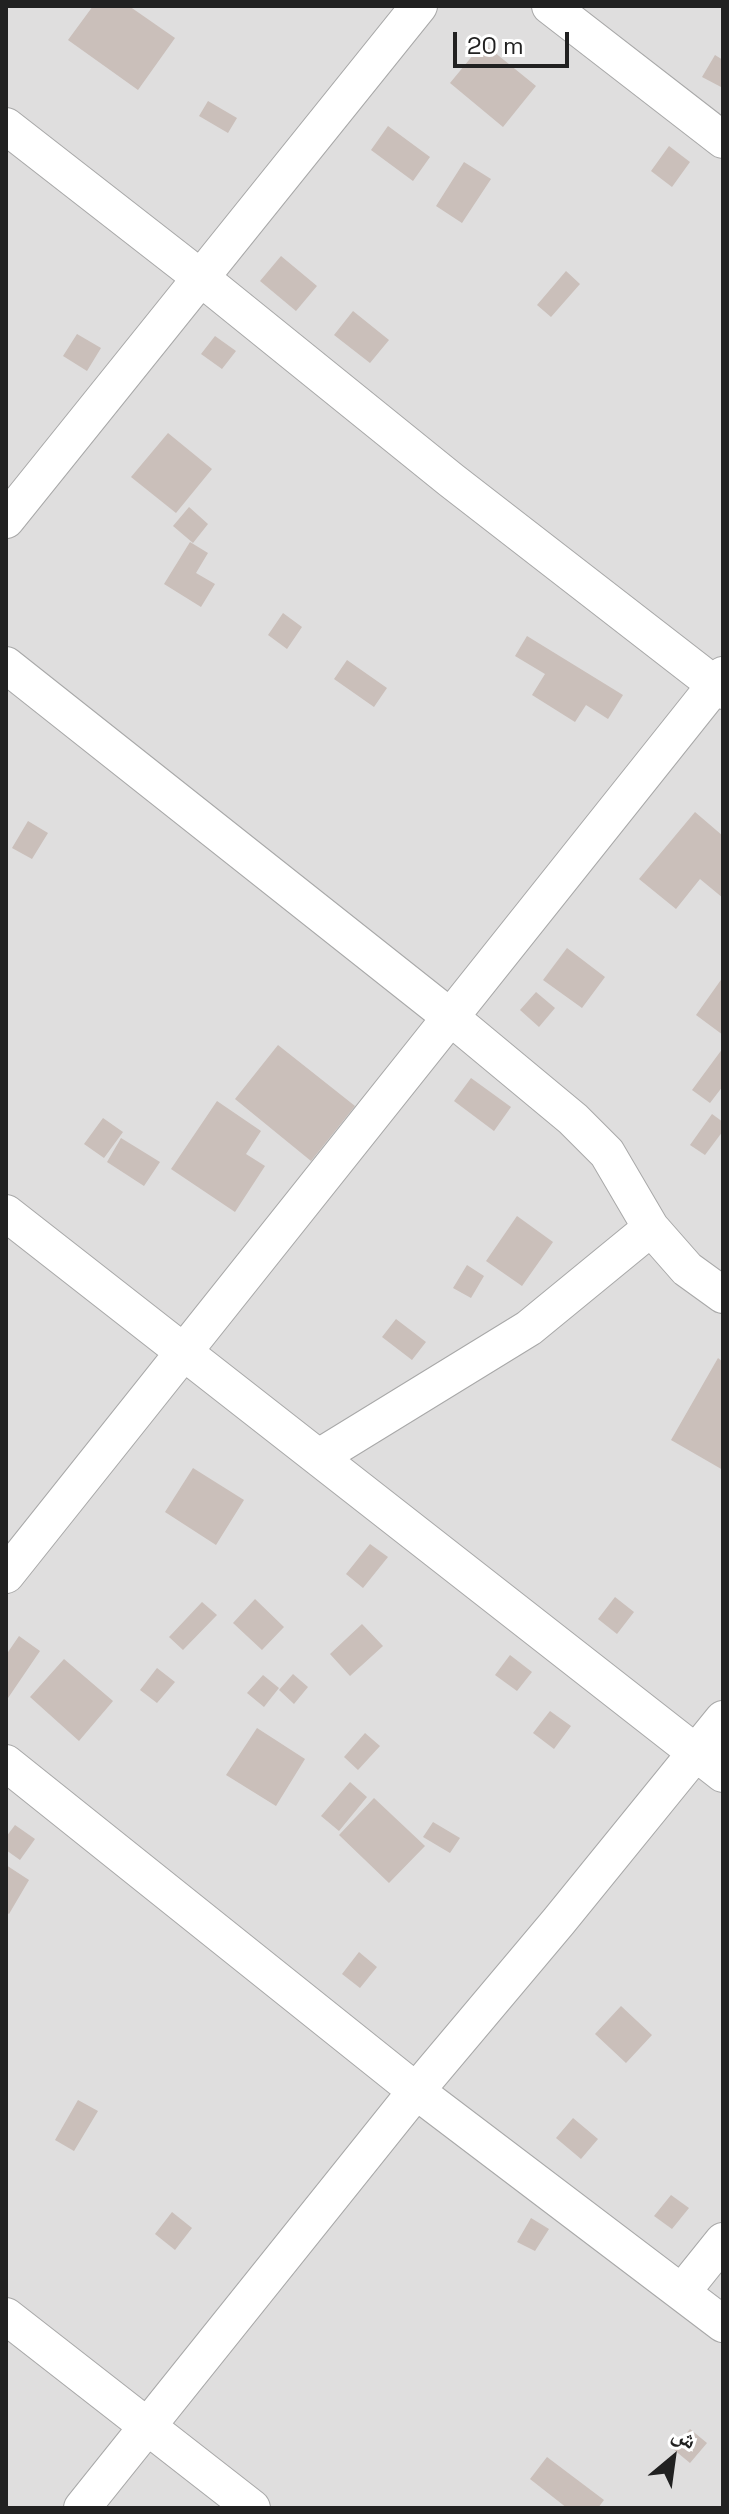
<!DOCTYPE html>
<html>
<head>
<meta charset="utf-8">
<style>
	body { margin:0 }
	#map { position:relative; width:729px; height:2514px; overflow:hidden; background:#f2ede7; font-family:"Space Grotesk","Noto Naskh Arabic",sans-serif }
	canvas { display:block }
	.frame { position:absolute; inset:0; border:8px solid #212121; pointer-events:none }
	.north { position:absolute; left:633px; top:2418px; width:80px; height:80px; -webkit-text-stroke:6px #fff; paint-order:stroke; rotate:29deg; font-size:22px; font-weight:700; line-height:32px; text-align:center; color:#212121 }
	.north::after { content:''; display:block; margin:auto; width:28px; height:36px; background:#212121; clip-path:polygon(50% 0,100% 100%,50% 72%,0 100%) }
	.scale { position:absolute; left:453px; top:32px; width:116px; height:36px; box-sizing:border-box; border:4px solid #212121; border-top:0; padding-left:10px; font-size:24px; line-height:28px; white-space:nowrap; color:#212121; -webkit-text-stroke:6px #fff; paint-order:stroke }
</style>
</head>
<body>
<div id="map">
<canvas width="729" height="2514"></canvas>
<div class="frame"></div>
<div class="north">ش</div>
<div class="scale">20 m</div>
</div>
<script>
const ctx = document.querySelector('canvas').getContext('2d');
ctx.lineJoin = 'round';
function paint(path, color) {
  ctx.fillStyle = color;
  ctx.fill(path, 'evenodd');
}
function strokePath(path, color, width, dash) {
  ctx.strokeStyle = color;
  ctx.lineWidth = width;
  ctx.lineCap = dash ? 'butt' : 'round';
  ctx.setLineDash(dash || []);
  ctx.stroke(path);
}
const residential = new Path2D(`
	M6,6H723V2508H6Z`);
const building = new Path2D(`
	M93,6H129L175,38L138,90L68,40Z
	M483,43L536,86L503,127L450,83Z
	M715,55L723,60V83L721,87L702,77Z
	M208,101L237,118L228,133L199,116Z
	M388,126L430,157L413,181L371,150Z
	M669,146L690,162L672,187L651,171Z
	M464,162L491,179L462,223L436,206Z
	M281,256L317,286L296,311L260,281Z
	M566,271L580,284L551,317L537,305Z
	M353,311L389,340L370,363L334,335Z
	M77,334L101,348L87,371L63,356Z
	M215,336L236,351L222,369L201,354Z
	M168,433L212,469L176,513L131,477Z
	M189,507L208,524L193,543L173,526Z
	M190,542L208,553L196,573L215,584L201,607L164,584Z
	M283,613L302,627L287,649L268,635Z
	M527,636L623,695L608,719L586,705L575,722L532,695L545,674L515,656Z
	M347,660L387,688L374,707L334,679Z
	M695,812L723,836V898L700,879L676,909L639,879Z
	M28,821L48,833L32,859L12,848Z
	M567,948L605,977L582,1008L543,980Z
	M723,977V1035L696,1015Z
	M536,992L555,1008L539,1027L520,1010Z
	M278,1045L355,1106L311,1161L235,1099Z
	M723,1048V1086L710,1103L692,1090Z
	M471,1078L511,1107L494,1131L454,1101Z
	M217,1101L261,1131L246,1154L265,1166L235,1212L171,1169Z
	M712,1114L723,1122V1131L705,1155L690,1145Z
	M103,1118L123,1132L104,1158L84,1144Z
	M121,1138L160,1162L144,1186L107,1162Z
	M517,1216L553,1242L522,1286L486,1261Z
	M467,1265L484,1276L471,1298L453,1288Z
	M396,1319L426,1342L412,1360L382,1337Z
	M718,1358L723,1362V1470L671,1440Z
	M193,1468L244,1500L216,1545L165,1512Z
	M370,1544L388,1557L363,1588L346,1574Z
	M615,1597L634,1612L617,1634L598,1619Z
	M255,1599L284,1627L262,1650L233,1623Z
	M202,1602L217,1615L183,1650L169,1637Z
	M362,1624L383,1646L350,1676L330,1654Z
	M19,1636L40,1651L6,1701V1655Z
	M510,1655L532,1672L517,1691L495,1675Z
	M64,1659L113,1701L79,1741L30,1697Z
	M157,1668L175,1682L157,1703L140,1690Z
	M293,1674L308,1687L294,1704L279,1690Z
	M263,1675L279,1688L264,1707L247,1693Z
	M550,1711L571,1726L554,1749L533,1733Z
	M257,1728L305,1759L276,1806L226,1775Z
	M365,1733L380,1746L358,1770L344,1757Z
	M350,1782L367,1797L339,1831L321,1816Z
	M374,1798L425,1846L389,1883L339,1835Z
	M433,1822L460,1838L450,1853L423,1837Z
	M15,1825L35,1839L20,1860L6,1850V1837Z
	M6,1865L29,1880L9,1914L6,1912Z
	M359,1952L377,1967L360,1988L342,1974Z
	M621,2006L652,2035L626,2063L595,2034Z
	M78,2100L98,2111L74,2151L55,2140Z
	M573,2118L598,2139L581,2159L556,2138Z
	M671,2195L689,2208L672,2229L654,2216Z
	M172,2212L192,2228L175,2250L155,2234Z
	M531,2218L549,2229L535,2251L517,2242Z
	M690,2429L707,2443L690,2463L673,2449Z
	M547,2457L604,2500L598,2508H567L530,2479Z`);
const minor = new Path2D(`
	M550,6L723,140
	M6,126L201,278L451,480L723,691
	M6,520L419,6
	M6,665L449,1016L573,1119L607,1153L651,1228L687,1269L723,1295
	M6,1213L723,1774
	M319,1457L529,1328L651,1228
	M6,1575L723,675
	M6,1763L416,2091L723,2324
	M682,2292L723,2241
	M6,2316L252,2508
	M82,2508L416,2091L559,1921L723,1719`);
paint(residential, '#dfdede');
paint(building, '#cabfba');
strokePath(minor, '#a8a8a8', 38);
strokePath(minor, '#fff', 36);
</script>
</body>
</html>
